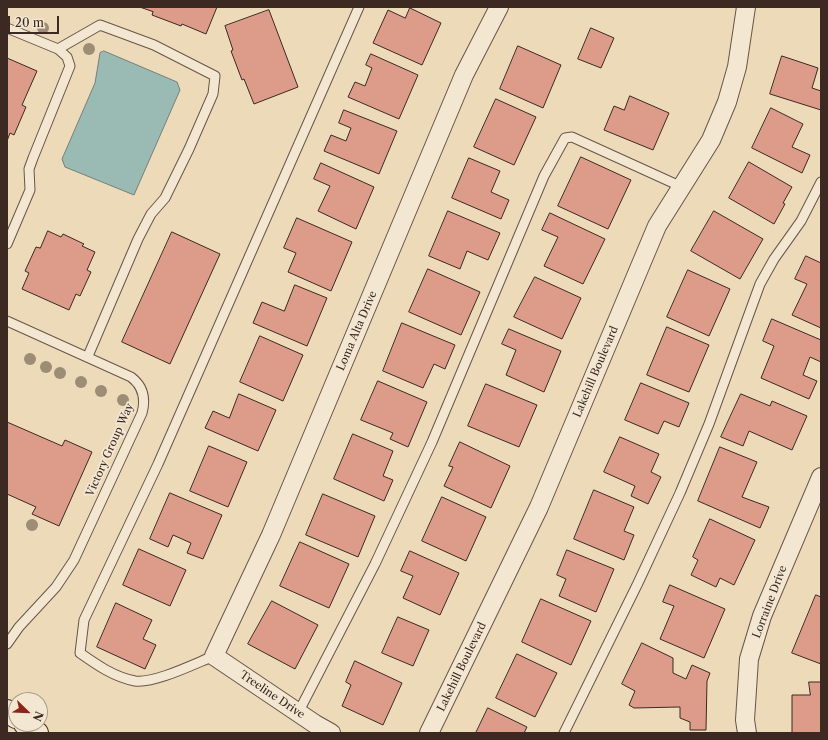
<!DOCTYPE html>
<html>
<head>
<meta charset="utf-8">
<style>
	body { margin:0 }
	#map { position:relative; width:828px; height:740px; overflow:hidden; background:#eddab9; font-family:"Libre Caslon Text",serif }
	canvas { display:block }
	.frame { position:absolute; inset:0; border:8px solid #3c2922; pointer-events:none }
	.north { position:absolute; left:8px; top:692px; width:40px; height:40px; box-sizing:border-box; background:#f3e7d2; border:1px solid #aa9b8c; border-radius:50%; rotate:113deg; font-size:11px; font-weight:700; line-height:16px; text-align:center; color:#3c2922 }
	.north::after { content:''; display:block; margin:auto; width:14px; height:18px; background:#8f2418; clip-path:polygon(50% 0,100% 100%,50% 72%,0 100%) }
	.scale { position:absolute; left:8px; top:16px; width:51px; height:18px; box-sizing:border-box; border:2px solid #3c2922; border-top:0; padding-left:5px; font-size:12px; line-height:14px; white-space:nowrap; color:#3c2922; -webkit-text-stroke:3px #f3e7d2; paint-order:stroke }
</style>
</head>
<body>
<div id="map">
<canvas width="828" height="740"></canvas>
<div class="frame"></div>
<div class="north">N</div>
<div class="scale">20 m</div>
</div>
<script>
const ctx = document.querySelector('canvas').getContext('2d');
ctx.lineJoin = 'round';
function paint(path, color) {
  ctx.fillStyle = color;
  ctx.fill(path, 'evenodd');
}
function strokePath(path, color, width, dash) {
  ctx.strokeStyle = color;
  ctx.lineWidth = width;
  ctx.lineCap = dash ? 'butt' : 'round';
  ctx.setLineDash(dash || []);
  ctx.stroke(path);
}
function label(font, color, halo, rows, align = 'center') {
  ctx.font = font + ' "Libre Caslon Text",serif';
  ctx.lineWidth = 3.5;
  ctx.setLineDash([]);
  ctx.textBaseline = 'middle';
  ctx.strokeStyle = halo;
  ctx.fillStyle = color;
  for (const [text, x, y, turn = 0] of rows) {
    ctx.save();
    ctx.translate(x, y);
    ctx.rotate((+turn || 0) * Math.PI / 180);
    ctx.textAlign = isNaN(turn) ? turn : align;
    if (halo) ctx.strokeText(text, 0, 0);
    ctx.fillText(text, 0, 0);
    ctx.restore();
  }
}
const water = new Path2D(`
	M104,51L177,82L180,90L134,195L65,167L62,159L95,83L100,53Z`);
const building = new Path2D(`
	M140,7H217L206,34L182,24L181,26L152,15L153,12Z
	M410,8L441,23L422,65L373,43L388,10L405,18Z
	M269,10L298,87L254,104L244,79L242,80L231,51L233,50L225,26Z
	M591,28L614,38L601,68L578,59Z
	M518,46L561,65L543,108L500,89Z
	M371,54L418,75L399,119L348,97L355,82L365,86L372,68L366,65Z
	M782,56L818,68L812,88L821,91V110L770,94Z
	M7,58L37,71L22,105L26,107L14,135L10,133L7,141Z
	M630,96L669,113L653,150L604,130L614,106L624,110Z
	M496,99L536,117L514,165L474,147Z
	M771,108L803,124L792,147L810,155L802,173L752,148Z
	M344,110L397,131L379,174L324,151L331,135L346,141L351,128L339,123Z
	M581,157L631,180L608,229L558,206Z
	M469,158L500,171L491,192L509,200L501,219L452,198Z
	M749,162L792,187L783,203L785,204L774,224L729,198Z
	M321,163L374,187L356,229L318,211L330,186L314,179Z
	M448,211L500,233L488,260L467,251L460,269L429,256Z
	M714,211L763,239L740,279L691,251Z
	M550,213L605,239L583,284L544,266L558,237L542,230Z
	M297,218L352,242L331,291L288,272L296,253L284,248Z
	M48,231L61,237L63,234L84,244L82,246L95,252L87,270L91,272L80,296L76,294L69,310L22,289L29,273L25,271L36,247L40,248Z
	M172,232L220,254L170,364L122,342Z
	M806,256L821,263V328L792,315L807,284L795,279Z
	M428,269L480,292L461,335L409,312Z
	M688,270L730,289L709,336L667,317Z
	M535,277L581,298L562,339L514,317Z
	M295,285L327,298L307,346L253,323L262,302L284,311Z
	M772,319L821,340V362L810,357L803,375L817,381L809,399L761,378L774,346L763,341Z
	M402,323L455,345L445,369L434,364L423,388L383,371Z
	M667,327L709,345L689,392L647,375Z
	M509,329L561,351L544,392L506,375L516,350L502,344Z
	M260,336L303,355L283,401L240,382Z
	M378,381L427,402L408,447L390,439L393,433L361,420Z
	M641,383L689,403L679,427L664,421L658,434L625,420Z
	M486,384L537,405L519,447L468,426Z
	M239,394L276,410L258,451L205,428L213,411L229,418Z
	M741,394L770,406L772,401L807,416L792,450L749,431L743,446L721,437Z
	M7,422L62,446L65,440L92,452L59,526L32,514L36,507L7,494Z
	M353,434L393,451L383,476L393,480L384,501L334,479Z
	M620,437L659,454L651,472L661,477L648,504L631,496L635,486L604,472Z
	M460,442L510,466L491,508L444,486L453,467L449,466Z
	M209,446L247,462L228,507L190,491Z
	M720,447L757,462L742,497L769,507L760,528L698,501Z
	M594,490L634,507L624,531L634,535L624,560L574,539Z
	M170,493L222,515L203,559L187,553L191,543L173,535L168,547L150,539Z
	M323,494L375,516L358,557L306,535Z
	M442,497L486,517L466,561L422,541Z
	M710,519L755,540L734,585L720,578L716,587L691,575L698,560L693,557Z
	M300,542L349,564L329,608L280,586Z
	M139,549L186,570L170,606L123,585Z
	M567,550L614,569L596,612L559,596L566,579L557,575Z
	M410,551L459,573L440,615L403,598L413,576L401,571Z
	M670,585L725,609L704,658L660,639L674,606L663,602Z
	M816,595L821,597V664L792,653Z
	M541,599L591,621L571,665L522,642Z
	M272,601L318,625L295,669L248,644Z
	M116,603L152,620L143,639L156,645L145,669L97,647Z
	M398,617L429,630L413,666L382,653Z
	M642,643L673,658V673L686,679L692,665L710,673L707,681L706,730H690V722L680,718V707L634,708L629,705L635,691L622,684Z
	M517,654L557,673L535,717L496,698Z
	M355,661L402,683L383,725L342,706L351,685L346,682Z
	M809,682H821V733H792V695H810Z
	M488,708L527,727L524,733H476Z`);
const service = new Path2D(`
	M7,28L58,49L67,57L70,66L33,158L29,169L30,190L7,244
	M58,49L100,25L154,45L215,76L213,94L189,149L165,198L151,214L138,239L88,356
	M7,321L131,377C143,386 146,398 142,413L74,560L56,587L19,627L7,644
	M214,656C196,663 154,684 135,681C114,677 97,665 80,653L84,620L158,464L359,7
	M298,713L375,564L432,442L544,176L565,138L572,137L682,187
	M564,733L638,583L680,493L709,424L760,284L774,259L801,221L821,182`);
const minor = new Path2D(`
	M331,733L315,724L214,656L271,535L464,75L499,7
	M429,733L539,507L657,226L711,140L727,102L737,67L746,7
	M747,733L745,720L749,659L762,616L821,477`);
const secondary = new Path2D(`
	M7,711L16,717
	M25,724L37,733`);
const trees = [
	[43,28],
	[89,49],
	[30,359],
	[46,367],
	[60,373],
	[81,382],
	[101,391],
	[123,400],
	[32,525]
];
const streetNames = [
	["Loma Alta Drive",357,331,-67],
	["Lakehill Boulevard",596,372,-67],
	["Victory Group Way",110,450,-66],
	["Lorraine Drive",770,602,-69],
	["Lakehill Boulevard",462,667,-64],
	["Treeline Drive",272,695,34]
];
paint(water, '#9abab4');
strokePath(water, '#74807a', 1);
paint(building, '#dd9c8a');
strokePath(building, '#3c2922', 1);
strokePath(service, '#685548', 11);
strokePath(minor, '#685548', 20);
strokePath(secondary, '#3c2922', 24);
strokePath(service, '#f3e7d2', 9);
strokePath(minor, '#f3e7d2', 18);
strokePath(secondary, '#f3e7d2', 22);
ctx.fillStyle = '#9d8d74';
for (const [x, y] of trees) {
  ctx.beginPath();
  ctx.arc(x, y, 6, 0, 2 * Math.PI);
  ctx.fill();
}
label('11px', '#3c2922', '#f3e7d2', streetNames);
</script>
</body>
</html>
